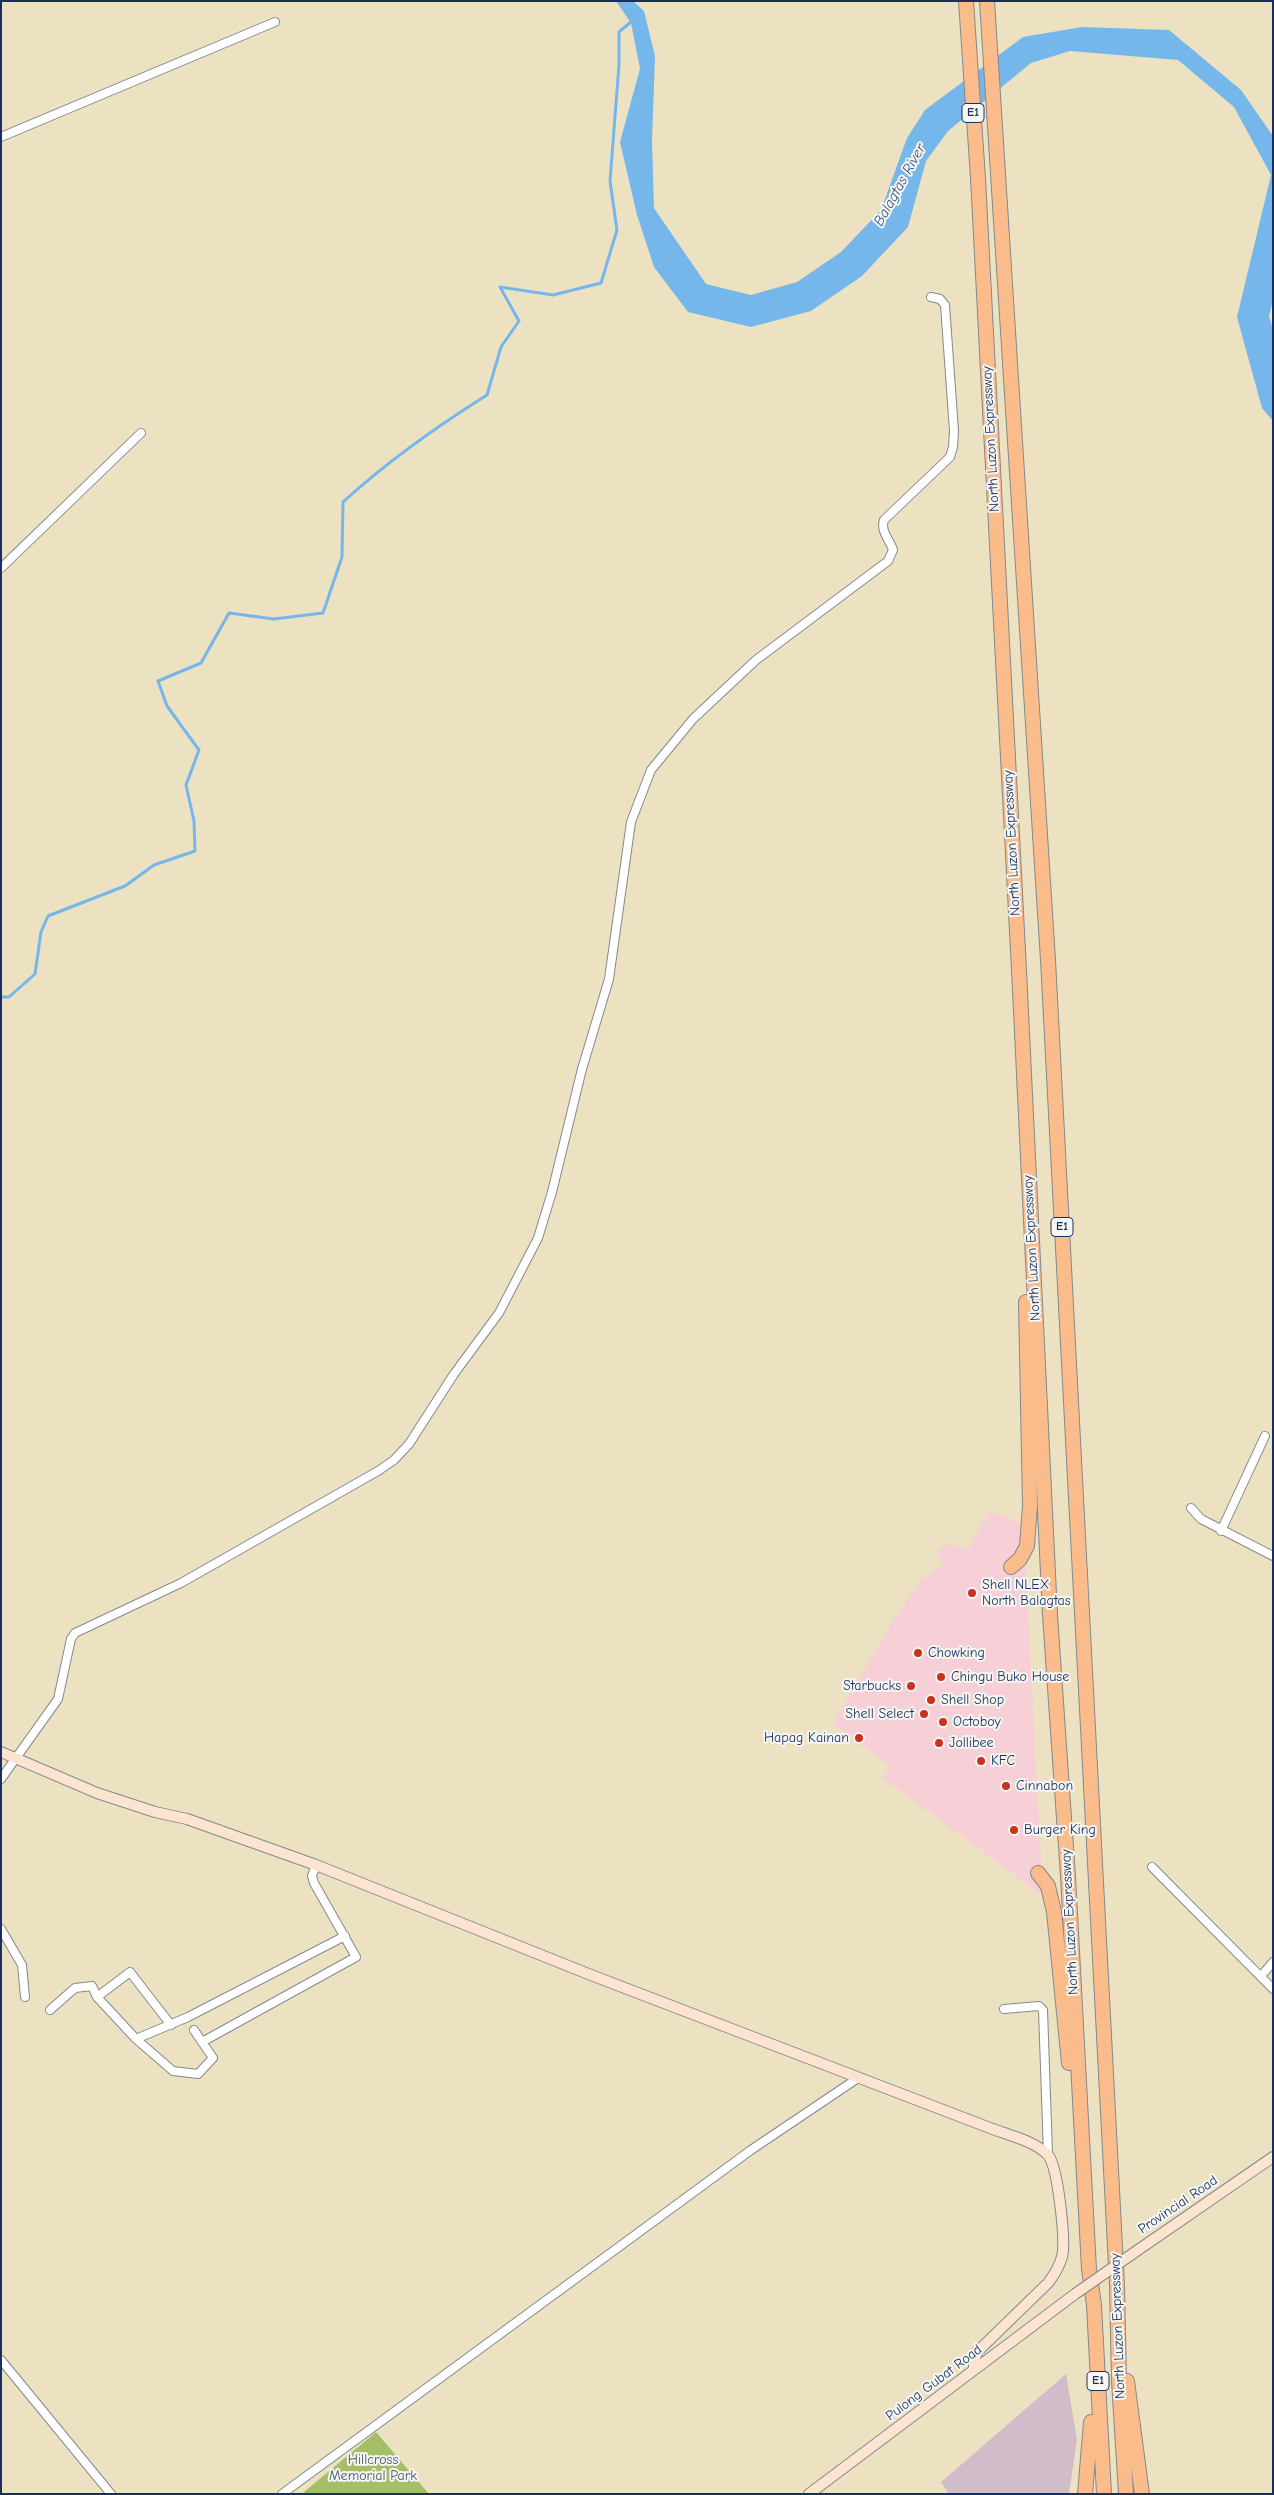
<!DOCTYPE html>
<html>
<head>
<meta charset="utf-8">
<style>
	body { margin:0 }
	#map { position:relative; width:1274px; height:2495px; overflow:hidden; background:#ece2c2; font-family:"Comic Neue",sans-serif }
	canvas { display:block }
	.frame { position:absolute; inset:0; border:2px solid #1b2f5e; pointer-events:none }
</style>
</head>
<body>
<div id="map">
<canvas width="1274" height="2495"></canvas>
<div class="frame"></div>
</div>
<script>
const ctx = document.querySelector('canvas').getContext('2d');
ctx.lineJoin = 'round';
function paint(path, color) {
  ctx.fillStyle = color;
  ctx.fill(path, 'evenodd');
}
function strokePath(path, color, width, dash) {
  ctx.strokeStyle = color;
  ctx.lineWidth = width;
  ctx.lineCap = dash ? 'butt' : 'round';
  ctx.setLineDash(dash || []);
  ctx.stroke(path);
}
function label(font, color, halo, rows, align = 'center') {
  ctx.font = font + ' "Comic Neue",sans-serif';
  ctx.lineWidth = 4;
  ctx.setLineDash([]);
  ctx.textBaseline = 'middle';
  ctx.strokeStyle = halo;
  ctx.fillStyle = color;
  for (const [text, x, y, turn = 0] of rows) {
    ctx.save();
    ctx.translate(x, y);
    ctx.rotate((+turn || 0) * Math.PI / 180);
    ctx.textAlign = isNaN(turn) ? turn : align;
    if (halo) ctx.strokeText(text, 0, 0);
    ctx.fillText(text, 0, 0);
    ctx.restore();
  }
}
const built = new Path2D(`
	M989,1511L1023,1524L1043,1896L882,1777L891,1767L833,1724L894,1619L919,1581L944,1564L936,1552L948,1544L969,1549Z`);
const industrial = new Path2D(`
	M1066,2374L1077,2440L1069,2494H949L941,2482Z`);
const green = new Path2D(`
	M376,2432L429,2494H305L304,2492Z`);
const water = new Path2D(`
	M616,1H633L644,11L655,56L652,142L654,208L706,284L751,295L797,282L841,252L881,210L907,138L925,110L1023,37L1082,27L1169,30L1241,90L1273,136V300L1269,316L1273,330V421L1262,408L1237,317L1271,175L1234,107L1178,60L1070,51L1031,63L948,131L926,161L908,227L862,276L811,311L751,327L688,312L654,267L637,215L620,142L640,69L631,23Z`);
const stream = new Path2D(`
	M1,997H9L35,974L41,932L48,916L125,886L154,865L195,851L194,821L186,785L199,750L167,706L158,681L201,663L229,613L274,619L323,613L342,557L343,502C387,462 436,427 487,395L501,347L519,321L500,287L553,295L601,283L617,230L610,181L619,65V32L632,21`);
const street = new Path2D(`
	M1,137L275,22
	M1,568L141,433
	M1191,1508L1201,1519L1273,1556
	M1221,1531L1265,1436
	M1,1779L58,1699L71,1639L75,1633L181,1583L378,1471L394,1460L409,1444L454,1374L499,1313L538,1238L552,1192L582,1069L609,979L631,822L651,770L693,719L756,660L888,561L893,550C890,540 880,531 884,520L950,457L953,447L954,431L945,305L940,299L931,297
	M1152,1867L1273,1989
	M1,1929L22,1965L25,1997
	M1261,1976L1273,1962
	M97,1997L130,1972L171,2025
	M1004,2009L1039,2006L1043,2010L1048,2154
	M50,2010L75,1988L92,1986L97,1997L136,2039L188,2017L345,1936
	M194,2030L202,2042L356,1957L314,1883L312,1876L316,1865
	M136,2039L173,2071L198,2074L213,2058L202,2042
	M1,2360L111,2494
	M282,2494L751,2150L858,2078`);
const secondary = new Path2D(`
	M1,1752L97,1793L155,1812L187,1819L316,1865L591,1975L990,2128C1008,2135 1035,2141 1048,2155C1058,2167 1066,2241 1062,2257C1059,2267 1055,2274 1048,2283L978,2351L974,2360V2370
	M1138,2250L1273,2157
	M809,2494L1075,2294`);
const highway = new Path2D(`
	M966,1L978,178L1019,970L1050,1615L1068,1876L1089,2269L1094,2305L1104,2494
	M987,1L1048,960L1117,2285L1119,2381L1126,2494
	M1011,1567L1020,1559L1027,1546L1030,1506L1026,1302
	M1038,1873L1048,1886L1054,1912L1069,2063
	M1127,2381L1142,2494
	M1085,2494L1091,2422`);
const secondaryBridge = new Path2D(`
	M1075,2294L1138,2250`);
const markers = [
	[972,1593,5,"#c8321e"],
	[918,1653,5,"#c8321e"],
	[941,1677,5,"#c8321e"],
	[911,1686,5,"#c8321e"],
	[931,1700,5,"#c8321e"],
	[924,1714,5,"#c8321e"],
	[943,1722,5,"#c8321e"],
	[859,1738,5,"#c8321e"],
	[939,1743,5,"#c8321e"],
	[981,1761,5,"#c8321e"],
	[1006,1786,5,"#c8321e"],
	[1014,1830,5,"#c8321e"]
];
const shields = [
	[973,113,22],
	[1062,1227,22],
	[1098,2381,22]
];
const shieldNames = [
	["E1",973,113],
	["E1",1062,1227],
	["E1",1098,2381]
];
const streetNames = [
	["North Luzon Expressway",991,439,-93],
	["North Luzon Expressway",1012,843,-93],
	["North Luzon Expressway",1032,1248,-93],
	["North Luzon Expressway",1070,1922,-93],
	["Provincial Road",1178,2205,-34],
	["North Luzon Expressway",1118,2326,-92],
	["Pulong Gubat Road",934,2383,-37]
];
const poiNames = [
	["Shell NLEX",982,1585],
	["North Balagtas",982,1601],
	["Chowking",928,1653],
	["Chingu Buko House",951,1677],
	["Starbucks",901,1686,"right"],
	["Shell Shop",941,1700],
	["Shell Select",914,1714,"right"],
	["Octoboy",953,1722],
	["Hapag Kainan",849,1738,"right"],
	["Jollibee",949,1743],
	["KFC",991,1761],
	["Cinnabon",1016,1786],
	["Burger King",1024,1830]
];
const parkNames = [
	["Hillcross",373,2460],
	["Memorial Park",373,2476]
];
const waterNames = [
	["Balagtas River",900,185,-61]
];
paint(built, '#f6cfd7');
paint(industrial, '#d1bdc9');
paint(green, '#a5bf66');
paint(water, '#75b7ea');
strokePath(stream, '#75b7ea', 3);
strokePath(street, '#848890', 10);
strokePath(secondary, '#848890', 12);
strokePath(highway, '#848890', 16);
strokePath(street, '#fff', 8);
strokePath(secondary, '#fde4d0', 10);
strokePath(highway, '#f9bc8a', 14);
strokePath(secondaryBridge, '#848890', 12, []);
strokePath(secondaryBridge, '#fde4d0', 10);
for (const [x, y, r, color] of markers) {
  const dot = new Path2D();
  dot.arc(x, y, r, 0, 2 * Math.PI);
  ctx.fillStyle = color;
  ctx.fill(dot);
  strokePath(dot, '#f6f6f2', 2);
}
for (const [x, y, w] of shields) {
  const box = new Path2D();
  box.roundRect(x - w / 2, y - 9.5, w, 19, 4);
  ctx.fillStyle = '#f6f6f2';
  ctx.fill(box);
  strokePath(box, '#1b2f5e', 1);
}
label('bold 12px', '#1b2f5e', null, shieldNames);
label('14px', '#1b2f5e', '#f6f6f2', streetNames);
label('14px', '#1b2f5e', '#f6f6f2', poiNames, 'left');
label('14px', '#445a60', '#f6f6f2', parkNames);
label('italic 15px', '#365888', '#f6f6f2', waterNames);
</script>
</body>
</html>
